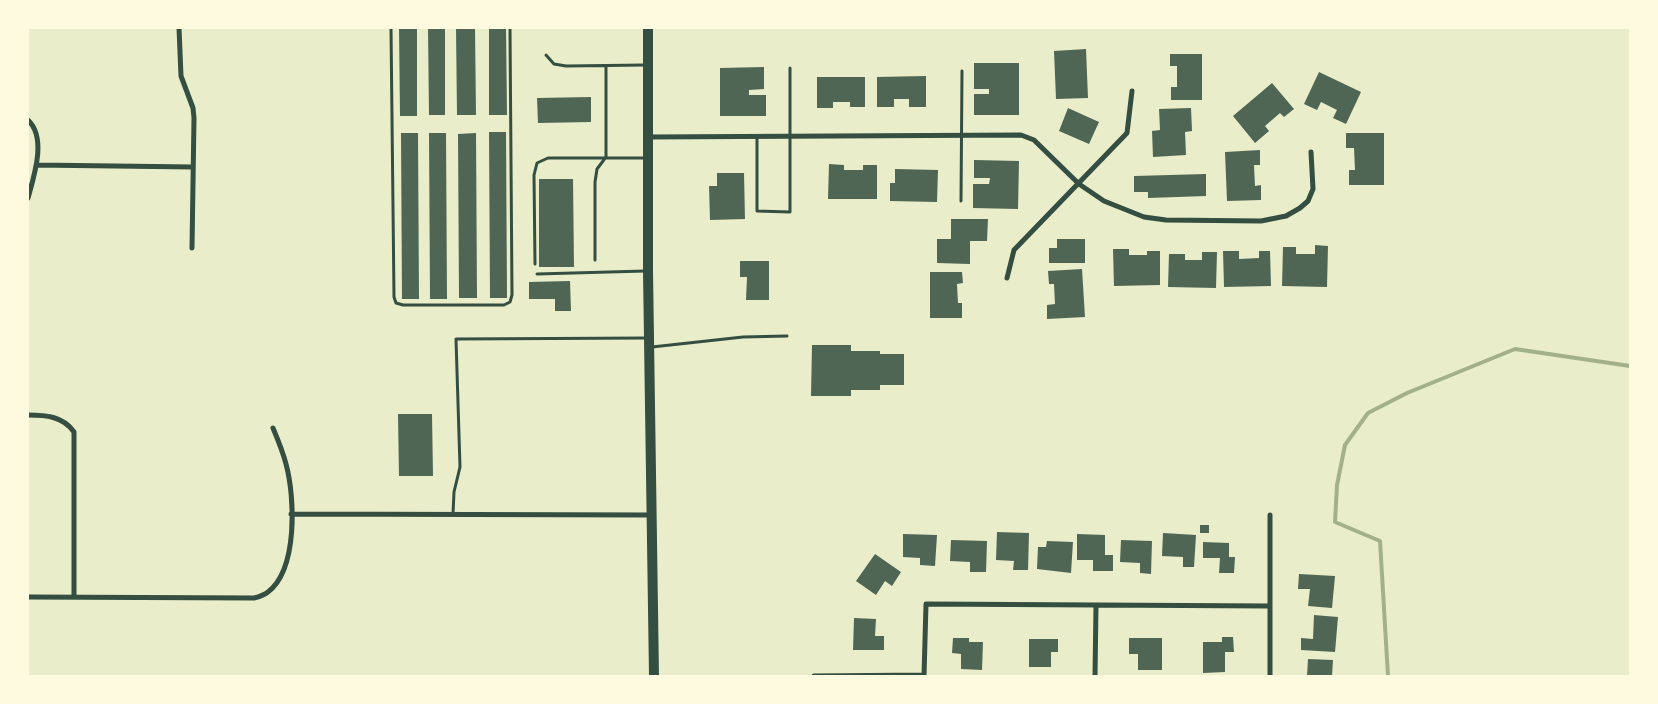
<!DOCTYPE html>
<html>
<head>
<meta charset="utf-8">
<style>
	body { margin:0 }
	#map { position:relative; width:1658px; height:704px; overflow:hidden; background:#e9edc9; font-family:Jost,sans-serif }
	canvas { display:block }
	.frame { position:absolute; inset:0; border:29px solid #fefae0; pointer-events:none }
</style>
</head>
<body>
<div id="map">
<canvas width="1658" height="704"></canvas>
<div class="frame"></div>
</div>
<script>
const ctx = document.querySelector('canvas').getContext('2d');
ctx.lineJoin = 'round';
function strokePath(path, color, width, dash) {
  ctx.strokeStyle = color;
  ctx.lineWidth = width;
  ctx.lineCap = dash ? 'butt' : 'round';
  ctx.setLineDash(dash || []);
  ctx.stroke(path);
}
function paint(path, color) {
  ctx.fillStyle = color;
  ctx.fill(path, 'evenodd');
}
const stream = new Path2D(`
	M1388,676L1380,541L1335,522L1337,485L1345,445L1368,413L1407,393L1515,349L1630,366`);
const building = new Path2D(`
	M399,28H417V116H400Z
	M428,28H445V115H429Z
	M456,28H475L476,115H457Z
	M489,28H506L507,115H489Z
	M1086,49L1088,98L1056,99L1054,51Z
	M1170,54H1202V100H1171V87H1177V66H1170Z
	M974,63H1019V115H974V94H989V89H974Z
	M764,67V89L749,90V95H766V116H720V68Z
	M1319,72L1361,92L1346,124L1333,118L1337,110L1321,102L1317,110L1304,104Z
	M926,76V107H909V99H894V107H877V77Z
	M817,77H865V107H850V102H833V108H817Z
	M1272,83L1294,109L1284,117L1280,113L1265,126L1269,131L1255,143L1233,116Z
	M591,97V122L538,123L537,98Z
	M1068,108L1099,122L1089,144L1059,131Z
	M1191,108L1192,131L1185,132L1186,155L1153,157L1152,131L1160,130L1159,109Z
	M489,132H506L507,298H490Z
	M401,133H418L419,299H402Z
	M429,133H446L447,299H430Z
	M476,133L477,298H459L458,134Z
	M1346,133H1384V185H1349V170H1355L1354,148H1346Z
	M1260,150V165H1254L1255,186L1261,185V200L1227,201L1225,152Z
	M974,160L1019,161L1018,209L973,208V184H989L990,178H974Z
	M829,164L844,165V170H863V165H877V199H828Z
	M895,169L938,170L937,202L890,201V183H895Z
	M717,173H744L745,219L710,220L709,186H717Z
	M1206,174V196L1148,198V192H1134V176Z
	M539,179H573L574,267H539Z
	M951,219H988L987,241H970V264L937,263V239H951Z
	M1057,239H1085V263H1049V248H1057Z
	M1315,245L1328,246L1327,287L1282,286L1283,247H1296V254H1315Z
	M1113,249H1129V255H1147V251H1160V285L1114,286Z
	M1223,251H1239V259L1259,258V251H1270L1271,286L1224,287Z
	M1202,252H1217L1216,288L1168,287L1169,254H1185V260H1202Z
	M740,261H769V300H746L747,277H740Z
	M1082,269L1085,317L1047,319V305L1055,304L1054,284H1049L1048,271Z
	M930,272H962L963,283L957,284L958,303H962V318H930Z
	M570,281L571,311H555V299H529V282Z
	M812,345H851V351H880V354H904V385H880V390H851V396H811Z
	M398,414H432L433,476H399Z
	M1200,525H1209V533H1200Z
	M997,532L1029,533L1028,570H1013L1014,561L996,560Z
	M1163,533L1196,535L1194,567H1183V557L1162,556Z
	M903,534L937,535L935,566L920,565V558L903,557Z
	M1077,534L1105,535V555H1113V571H1093V560H1077Z
	M951,540L987,541L986,572H970V562L950,561Z
	M1121,540L1152,541L1151,574L1140,573V563L1120,562Z
	M1047,541L1073,542L1071,573L1037,569L1038,547H1046Z
	M1203,542L1229,543V557H1235L1234,573H1219L1220,558H1203Z
	M875,554L901,572L892,586L885,581L876,595L856,581Z
	M1299,574L1335,576L1332,608L1308,606L1310,589H1298Z
	M1314,615L1338,617L1335,652L1301,650V638L1313,639Z
	M854,618L876,619L875,636H884V650H853Z
	M1222,637H1233L1234,652H1225V672L1203,673V642H1222Z
	M953,638H969V642H983L982,670L961,669V654L952,653Z
	M1129,638H1162V670H1138V654H1129Z
	M1029,639H1058V652H1051V667H1029Z
	M1308,659L1333,660L1332,676H1307Z`);
const service = new Path2D(`
	M391,28L394,297L396,303L403,305H504L510,302L512,295L510,28
	M546,55L554,64L566,66L645,65
	M757,136V211L790,212V68
	M961,201L962,71
	M595,260V182L597,169L606,157V66
	M535,264L534,175L537,163L548,158H647
	M537,274L645,271
	M652,347L743,337L787,336
	M453,514L454,492L460,467L456,339L647,338`);
const minor = new Path2D(`
	M179,28L181,76L193,108L194,118L192,248
	M28,120C47,138 34,176 28,198
	M648,137L1021,135L1034,140L1079,184L1104,201L1144,217L1166,220L1261,221L1286,216L1300,208L1308,201L1313,189L1311,152
	M36,165L193,167
	M1007,278L1014,250L1127,133L1132,91
	M28,415C45,415 63,416 74,432V596
	M291,514L651,515
	M28,597L254,598C258,597 264,595 268,592C298,569 295,497 286,464C283,452 278,440 273,428
	M814,676L924,675
	M924,676L926,604L1269,606
	M1095,676L1096,606
	M1270,676V515`);
const primary = new Path2D(`
	M648,28V271L654,676`);
strokePath(stream, '#a3b18a', 4);
paint(building, '#4f6655');
strokePath(service, '#344e41', 3);
strokePath(minor, '#344e41', 5);
strokePath(primary, '#344e41', 10);
</script>
</body>
</html>
